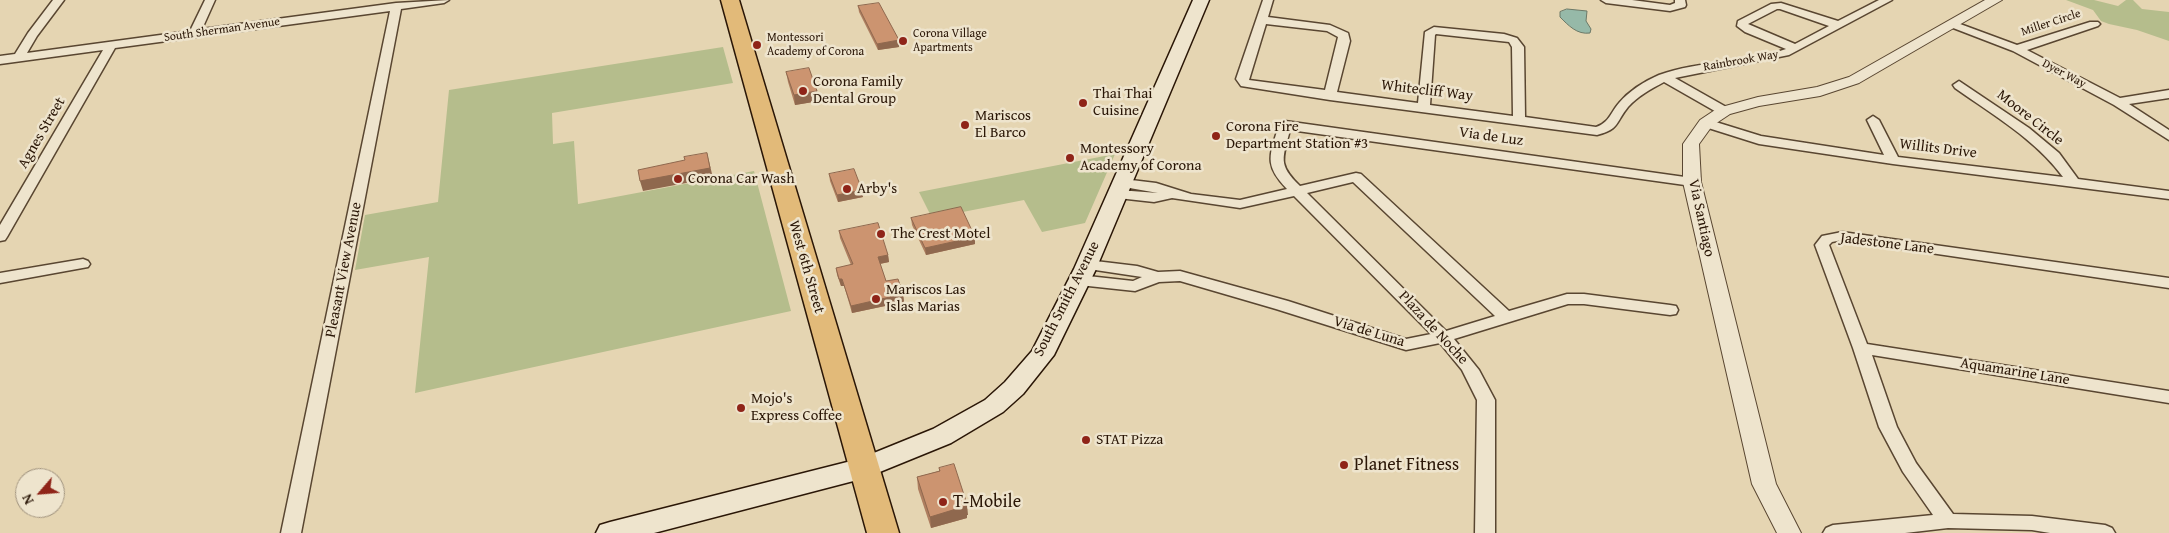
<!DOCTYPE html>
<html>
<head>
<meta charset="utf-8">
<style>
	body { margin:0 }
	#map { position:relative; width:2169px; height:533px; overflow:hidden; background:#e5d5b2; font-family:"Gentium Book Plus",serif }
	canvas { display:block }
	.north { position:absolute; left:15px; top:468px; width:50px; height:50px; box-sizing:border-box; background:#eee4cd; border:1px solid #a0927d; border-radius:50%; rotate:243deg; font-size:14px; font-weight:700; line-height:20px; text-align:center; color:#2a1606 }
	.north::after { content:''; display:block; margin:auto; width:18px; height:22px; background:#8f2418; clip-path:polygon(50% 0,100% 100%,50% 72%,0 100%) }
</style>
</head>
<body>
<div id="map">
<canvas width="2169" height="533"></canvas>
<div class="north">N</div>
</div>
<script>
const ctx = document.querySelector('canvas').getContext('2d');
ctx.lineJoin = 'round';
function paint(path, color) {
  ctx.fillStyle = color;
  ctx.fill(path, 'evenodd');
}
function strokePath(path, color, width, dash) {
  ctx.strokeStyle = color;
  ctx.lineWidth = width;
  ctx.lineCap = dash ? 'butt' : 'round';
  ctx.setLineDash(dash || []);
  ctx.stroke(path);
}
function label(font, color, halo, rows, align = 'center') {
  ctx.font = font + ' "Gentium Book Plus",serif';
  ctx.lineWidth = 5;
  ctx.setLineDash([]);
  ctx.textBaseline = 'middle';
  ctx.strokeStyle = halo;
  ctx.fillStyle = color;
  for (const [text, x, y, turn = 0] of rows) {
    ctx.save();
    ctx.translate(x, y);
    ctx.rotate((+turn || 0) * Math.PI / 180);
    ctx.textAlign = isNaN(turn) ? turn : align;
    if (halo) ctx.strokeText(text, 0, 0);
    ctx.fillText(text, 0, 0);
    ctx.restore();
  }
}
const green = new Path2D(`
	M2066,0H2094L2118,6L2126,0H2133L2142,9L2169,12V41L2137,30L2109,24L2101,21L2093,10Z
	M723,47L733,83L552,113L553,144L574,141L578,204L754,171L791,311L415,393L429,257L355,270L365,215L438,202L449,90Z
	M1115,154L1085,223L1042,232L1024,200L932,218L919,192Z`);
const water = new Path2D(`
	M1567,9L1587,11L1586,21L1591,29L1590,33C1577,35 1568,25 1560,17V12Z`);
const minor = new Path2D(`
	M53,0H64L37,36L27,53L190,31L205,0H215L202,29L396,3L449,0L444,3L401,9L301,533H281L390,11L115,48L7,237L5,240L0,241V225L103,50L0,64V56L15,54L28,33Z
	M1263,0H1273L1268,17L1330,25L1348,33L1350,41L1337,92L1418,103L1425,32L1434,27L1504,34L1517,38L1524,47L1525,117L1596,127C1609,123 1611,112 1619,103C1629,91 1645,81 1659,75C1700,60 1746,64 1786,49L1745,32L1737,26L1738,21L1771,4L1781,3L1838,21L1879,0H1892L1789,55L1675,78L1728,108L1730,111L1728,114H1720L1664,82C1651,89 1638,96 1628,107C1615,123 1620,129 1597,135L1330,100L1241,86L1236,79ZM1777,9H1780L1829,26L1795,44L1748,24ZM1266,24L1327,31L1338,37L1325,90L1249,80ZM1436,34L1509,42L1512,47L1513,116L1430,105L1435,35Z
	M1601,0H1632L1670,5L1675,3V0H1685L1686,5L1685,7L1670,11L1606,3Z
	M1952,21L2017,45L2090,22H2098L2100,24L2098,26L2027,50L2120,98L2169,90V98L2129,104L2169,130V140L2114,105L2013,51L1948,26L1946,24Z
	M1959,81L2029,128L2059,153L2078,179L2169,191V199L1893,164L1759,144L1702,126L1700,123L1706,119L1761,136L1884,155L1867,120L1873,116L1879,120L1898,157L2063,177C2035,139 1993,115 1955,88L1953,85Z
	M1285,121L1692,178L1699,182L1692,186L1290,130C1283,158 1277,164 1300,186L1356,173L1361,174L1509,311L1567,294H1584L1670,305L1676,306L1678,310L1676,314L1670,315L1584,304H1568L1454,339L1479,370L1495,400V533H1475L1477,400L1462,370L1440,343L1406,350L1276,309L1180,281L1159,282L1135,291L1079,285L1074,283L1071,280L1074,277L1079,275L1133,281L1142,277L1082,268L1080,265L1082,262L1087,260L1137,266L1158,272L1180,271L1288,301L1406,339L1431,334L1294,196L1240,208L1172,198L1154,202L1118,198L1111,194L1118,190L1158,193L1118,186L1116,183L1123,179L1156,183L1191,194L1240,200L1287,189C1263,164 1270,155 1279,125ZM1353,182L1495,316L1446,331L1307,193Z
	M1842,232L2169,278V288L1842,240L1832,242L1829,245L1867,344L2169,391V403L1872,355L1897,427L1916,463L1953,514L2032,516L2105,525L2112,528L2115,533H2050L2032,530L1948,528L1905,533H1823L1826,528L1833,525L1933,515L1903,472L1879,427L1853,348L1815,245L1822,236Z
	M83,259L88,261L90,264L88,267L0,283V273Z`);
const tertiary = new Path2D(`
	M1985,0H2002L1859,83L1820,96L1759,106L1730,114L1712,126L1699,144L1701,182L1776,484L1801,533H1777L1752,484L1683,182V144L1700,120L1718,108L1758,97L1817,87L1849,77Z`);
const secondary = new Path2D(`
	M1193,0H1209L1096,269L1054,355L1023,394L1003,412L951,443L865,478L654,533H596L600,525L610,522L859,459L933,429L985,400L1005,382L1032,351L1074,269Z`);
const primary = new Path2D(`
	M721,0H739L899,533H867Z`);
const wall = new Path2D(`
	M858,6L899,40V47L878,50L859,12Z
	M786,72L819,101L795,105L788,82Z
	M829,174L863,197L838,202L830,181Z
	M911,218L975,244L926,255L912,225Z
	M839,231L888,255L889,262L880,264L886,281L903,294L904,302L852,313L844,286H841L837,275L836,268L851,265L840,238Z
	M939,468L968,515H967V518L931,528L918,489L917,477L939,471Z`);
const shadedWall = new Path2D(`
	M899,40V47L878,50L877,44Z
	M817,91L819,101L795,105L794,95Z
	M707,153L713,178L643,191L640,181Z
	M862,190L863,197L838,202L837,195Z
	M975,237V244L926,255L925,248Z
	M888,255L889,262L879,264L878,257Z
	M839,279H842L844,286H841Z
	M903,294L904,302L852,313L851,306Z
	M967,504L968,515H967V518L931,528L930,517Z`);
const building = new Path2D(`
	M879,3L899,40L877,44L858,6Z
	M809,68L817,91L794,95L786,72Z
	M707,153L710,168L640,181L638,170L685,160L684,157Z
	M854,169L862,190L837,195L829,174Z
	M961,207L975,237L925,248L911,218Z
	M878,223L888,255L878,257L886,281L898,279L903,294L851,306L842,279H839L836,268L853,264L839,231Z
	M954,464L967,504H965L966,506L930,517L917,477L940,471L939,468Z`);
const markers = [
	[903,41,5,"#8f2418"],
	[757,45,5,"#8f2418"],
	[803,91,5,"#8f2418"],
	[1083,103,5,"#8f2418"],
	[965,125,5,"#8f2418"],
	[1216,136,5,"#8f2418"],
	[1070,158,5,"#8f2418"],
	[678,179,5,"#8f2418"],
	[847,189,5,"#8f2418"],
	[881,234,5,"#8f2418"],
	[876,299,5,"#8f2418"],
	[741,408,5,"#8f2418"],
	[1086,440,5,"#8f2418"],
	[1344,465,5,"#8f2418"],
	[943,502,5,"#8f2418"]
];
const farStreetnames = [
	["Miller Circle",2051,23,-18],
	["South Sherman Avenue",222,30,-8],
	["Rainbrook Way",1741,61,-10],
	["Dyer Way",2064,74,28]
];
const farPoinames = [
	["Corona Village",913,34],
	["Apartments",913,48],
	["Montessori",767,38],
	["Academy of Corona",767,52]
];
const poiNames = [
	["Corona Family",813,82],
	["Dental Group",813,99],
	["Thai Thai",1093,94],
	["Cuisine",1093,111],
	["Mariscos",975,116],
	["El Barco",975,133],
	["Corona Fire",1226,127],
	["Department Station #3",1226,144],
	["Montessory",1080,149],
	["Academy of Corona",1080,166],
	["Corona Car Wash",688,179],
	["Arby's",857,189],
	["The Crest Motel",891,234],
	["Mariscos Las",886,290],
	["Islas Marias",886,307],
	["Mojo's",751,399],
	["Express Coffee",751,416],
	["STAT Pizza",1096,440]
];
const streetNames = [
	["Whitecliff Way",1427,91,7],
	["Moore Circle",2030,118,38],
	["Agnes Street",42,133,-60],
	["Via de Luz",1491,137,8],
	["Willits Drive",1938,149,7],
	["Via Santiago",1701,218,78],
	["Jadestone Lane",1887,244,7],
	["West 6th Street",806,267,74],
	["Pleasant View Avenue",344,270,-79],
	["South Smith Avenue",1067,299,-63],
	["Plaza de Noche",1433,328,47],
	["Via de Luna",1369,332,17],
	["Aquamarine Lane",2015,372,9]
];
const nearPoinames = [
	["Planet Fitness",1354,465],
	["T-Mobile",953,502]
];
paint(green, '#b5bd8c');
paint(water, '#96b9a8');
strokePath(water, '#6b7867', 1);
strokePath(minor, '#594631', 3);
strokePath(tertiary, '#594631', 2);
strokePath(secondary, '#2a1606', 3);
strokePath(primary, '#2a1606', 3);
paint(minor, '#eee4cd');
paint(tertiary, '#eee4cd');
paint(secondary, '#eee4cd');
paint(primary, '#e2ba79');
paint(wall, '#af7f60');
paint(shadedWall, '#8f684e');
paint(building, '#cc9470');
strokePath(building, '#8f684e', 1);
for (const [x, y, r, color] of markers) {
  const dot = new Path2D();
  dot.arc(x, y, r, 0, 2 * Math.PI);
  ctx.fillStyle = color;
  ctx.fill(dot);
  strokePath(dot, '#eee4cd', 2);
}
label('12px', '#2a1606', '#eee4cd', farStreetnames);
label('12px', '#2a1606', '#eee4cd', farPoinames, 'left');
label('15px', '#2a1606', '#eee4cd', poiNames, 'left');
label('15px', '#2a1606', '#eee4cd', streetNames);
label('18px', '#2a1606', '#eee4cd', nearPoinames, 'left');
</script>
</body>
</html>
